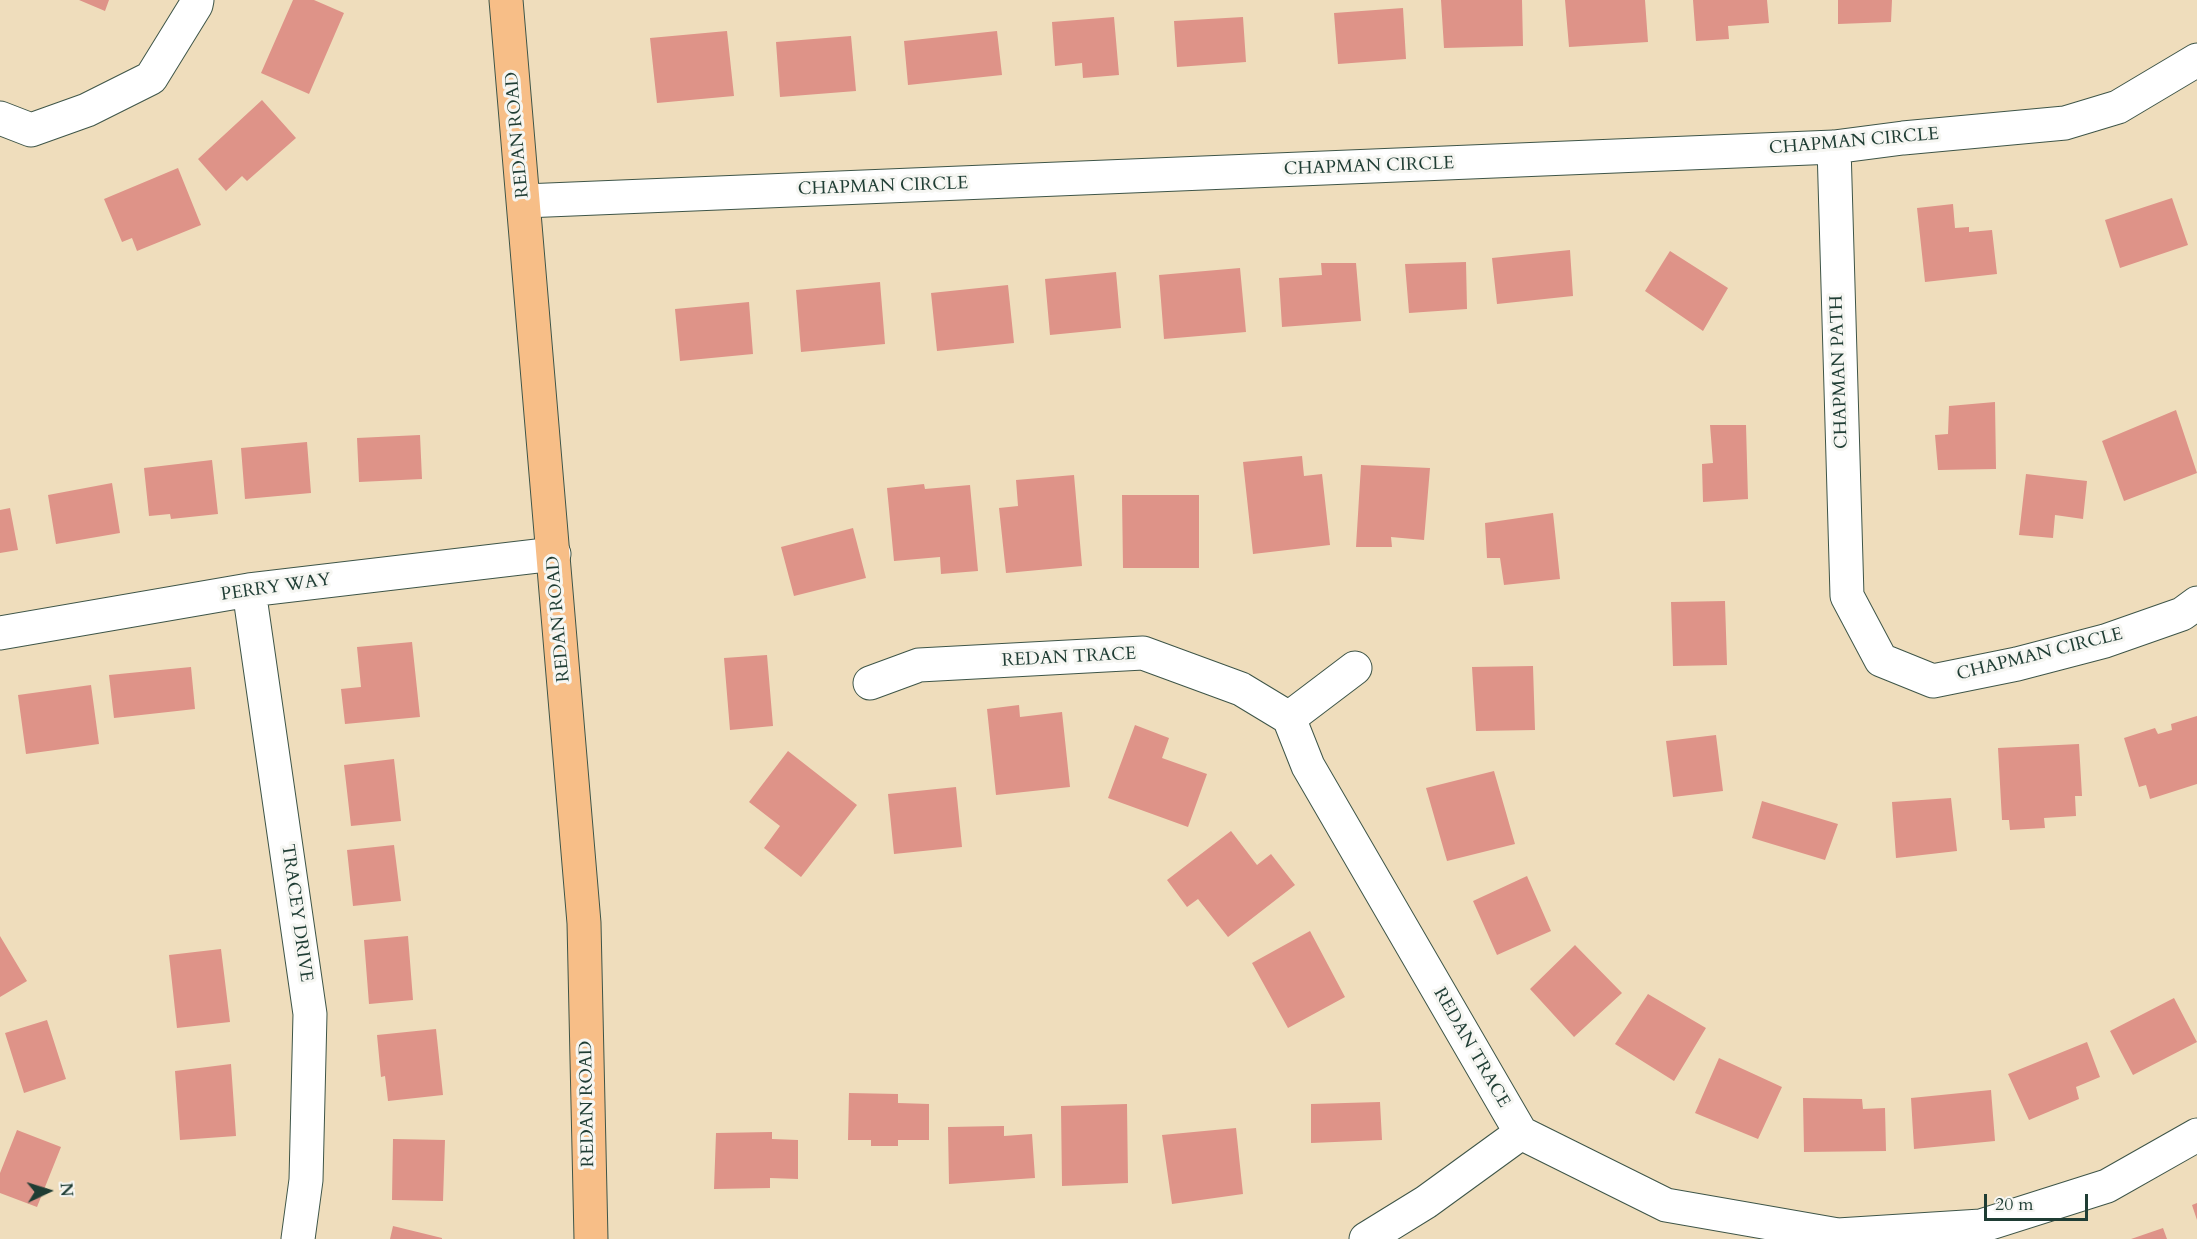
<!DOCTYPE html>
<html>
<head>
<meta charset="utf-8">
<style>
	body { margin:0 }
	#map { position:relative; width:2197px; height:1239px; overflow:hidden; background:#efddbc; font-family:Cardo,serif }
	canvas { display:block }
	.north { position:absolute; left:18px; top:1161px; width:60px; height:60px; -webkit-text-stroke:4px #f6f6f2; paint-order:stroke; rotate:86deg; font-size:16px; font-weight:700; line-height:24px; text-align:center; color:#1f3d34 }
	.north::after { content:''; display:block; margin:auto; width:21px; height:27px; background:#1f3d34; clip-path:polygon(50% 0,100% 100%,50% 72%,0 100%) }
	.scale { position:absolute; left:1984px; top:1194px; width:104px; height:27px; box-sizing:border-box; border:3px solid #1f3d34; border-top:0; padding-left:8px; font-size:18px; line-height:21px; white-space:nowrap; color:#1f3d34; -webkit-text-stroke:4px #f6f6f2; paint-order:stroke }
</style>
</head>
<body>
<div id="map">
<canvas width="2197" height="1239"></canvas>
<div class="north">N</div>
<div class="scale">20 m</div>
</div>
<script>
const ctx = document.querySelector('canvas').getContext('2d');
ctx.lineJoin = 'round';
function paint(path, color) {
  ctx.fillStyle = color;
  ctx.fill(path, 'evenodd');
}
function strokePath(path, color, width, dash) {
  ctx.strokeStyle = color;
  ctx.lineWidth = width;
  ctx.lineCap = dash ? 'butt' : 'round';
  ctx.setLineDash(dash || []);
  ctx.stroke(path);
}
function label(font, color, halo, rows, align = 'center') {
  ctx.font = font + ' Cardo,serif';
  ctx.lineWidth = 6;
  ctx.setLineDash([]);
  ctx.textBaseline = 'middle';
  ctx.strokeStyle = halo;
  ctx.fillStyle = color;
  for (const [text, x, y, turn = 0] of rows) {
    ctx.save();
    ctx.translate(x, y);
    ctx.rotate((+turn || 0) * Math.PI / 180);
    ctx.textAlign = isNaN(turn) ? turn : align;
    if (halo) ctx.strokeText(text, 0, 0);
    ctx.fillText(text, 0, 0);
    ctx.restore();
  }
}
const building = new Path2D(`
	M79,0H109L105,11Z
	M293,0H314L344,13L309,94L261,73Z
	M1441,0H1522L1523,46L1444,48Z
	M1565,0H1645L1648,42L1569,47Z
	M1693,0H1767L1769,23L1728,26L1729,39L1696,41Z
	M1838,0H1892L1891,22L1838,24Z
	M1403,8L1406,59L1338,64L1334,13Z
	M1114,17L1119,75L1083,78L1082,63L1055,66L1052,22Z
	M1243,17L1246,62L1177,67L1174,21Z
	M727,31L734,96L657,103L650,38Z
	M997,31L1002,75L908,85L904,41Z
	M851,36L856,91L780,97L776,42Z
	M262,100L296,138L247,181L242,176L226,191L198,159Z
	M178,168L201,225L137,251L132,238L122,242L104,199Z
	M2172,198L2188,245L2120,268L2105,220Z
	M1953,204L1955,228L1969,227V232L1992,230L1997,274L1925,282L1917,208Z
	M1570,250L1573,296L1497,304L1492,258Z
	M1670,251L1728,288L1703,331L1645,291Z
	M1466,262L1467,309L1409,313L1405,264Z
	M1321,263H1356L1361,321L1282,327L1279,278L1322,275Z
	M1240,268L1246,332L1164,339L1159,275Z
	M1116,272L1121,328L1050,335L1045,279Z
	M880,282L885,344L801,352L796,290Z
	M1008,285L1014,343L937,351L931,293Z
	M749,302L753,354L680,361L675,309Z
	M1995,402L1996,469L1938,470L1935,435L1948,434L1949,406Z
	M2176,410L2197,473L2124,501L2102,441Z
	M1710,425H1746L1748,499L1703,502L1702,464L1713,463Z
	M420,435L422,479L359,482L357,438Z
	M307,442L311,493L245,499L241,448Z
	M1302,456L1304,476L1322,474L1330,545L1253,554L1243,462Z
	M212,460L218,514L171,519L170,514L149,516L144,468Z
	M1361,465L1430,468L1424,540L1391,537L1392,547H1356Z
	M2026,474L2087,481L2083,519L2055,515L2053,538L2019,535Z
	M1074,475L1082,566L1006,573L999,508L1018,506L1016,480Z
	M112,483L120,533L56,544L48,495Z
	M924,484L925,489L970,485L978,571L941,574L940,557L894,561L887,488Z
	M1122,495H1199V568H1123Z
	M10,508L18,550L0,553V510Z
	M1553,513L1560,579L1504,585L1500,558H1487L1485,523Z
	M853,528L866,578L794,596L781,547Z
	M1725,601L1727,665L1673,666L1671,602Z
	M412,642L420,717L345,724L341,689L361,687L357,647Z
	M767,655L773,726L730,730L724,658Z
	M1533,666L1535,730L1476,731L1472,667Z
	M191,667L195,709L114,718L109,675Z
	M91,685L99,744L26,754L18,695Z
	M1019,705L1020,717L1062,712L1070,787L996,795L987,709Z
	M2197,716V784L2150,799L2146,785L2139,787L2124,738L2155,728L2158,734L2172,730L2171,724Z
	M1135,725L1169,738L1162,758L1207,774L1188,827L1108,798Z
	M1716,735L1723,791L1673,797L1666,741Z
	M2079,744L2082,796H2075L2076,816L2044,818L2045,828L2010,830L2009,820H2002L1998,748Z
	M788,751L857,805L801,877L764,848L780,826L749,802Z
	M394,759L401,821L351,826L344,765Z
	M1494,771L1515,844L1447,861L1426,788Z
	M956,787L962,847L894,854L888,794Z
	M1951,798L1957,851L1896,858L1892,802Z
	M1762,801L1838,824L1825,860L1752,838Z
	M1231,831L1257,865L1271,854L1295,885L1228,937L1198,899L1187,907L1167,880Z
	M394,845L401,901L353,906L347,850Z
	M1527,876L1551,931L1497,955L1473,901Z
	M1310,931L1345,997L1288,1028L1252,963Z
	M0,936L27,981L0,997Z
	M408,936L413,1000L369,1004L364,940Z
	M1575,945L1622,993L1574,1037L1530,989Z
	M221,949L230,1022L177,1028L169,955Z
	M1648,994L1706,1028L1674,1081L1615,1044Z
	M2174,998L2197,1042L2133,1075L2110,1031Z
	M47,1020L66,1079L24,1093L5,1033Z
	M436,1029L443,1095L388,1101L385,1076L381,1077L377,1035Z
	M2087,1042L2100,1077L2076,1087L2079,1099L2029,1120L2008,1074Z
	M1719,1058L1782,1087L1758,1139L1695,1113Z
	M231,1064L236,1136L180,1140L175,1071Z
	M1991,1090L1995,1141L1914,1149L1911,1098Z
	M849,1093L898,1094V1103L929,1104V1140H898V1146H871V1140H848Z
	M1803,1098L1862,1099L1863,1109L1885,1108L1886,1151L1804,1152Z
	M1380,1102L1382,1140L1311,1143V1104Z
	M1127,1104L1128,1183L1062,1186L1061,1106Z
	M1004,1126V1136L1032,1134L1035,1178L949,1184L948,1127Z
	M1236,1128L1243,1194L1172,1204L1162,1135Z
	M17,1130L61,1147L37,1207L0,1193V1173Z
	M772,1132V1139L798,1140V1179L770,1178V1188L714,1189L716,1133Z
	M393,1139L445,1140L443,1201L392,1200Z
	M2197,1203V1220L2192,1205Z
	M393,1226L442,1238V1239H390Z
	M2163,1228L2167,1239H2131Z`);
const minor = new Path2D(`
	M0,118L31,130L87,110L151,78L196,5L197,0
	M1834,147L1847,596L1881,660L1933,681L2017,664L2105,641L2182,614L2197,603
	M524,201L1834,147L1903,138L2065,123L2118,107L2197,60
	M249,590L310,1014L306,1180L298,1239
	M0,633L249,590L554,554
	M870,683L919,665L1143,653L1241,689L1289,718L1308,766L1521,1133L1666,1205L1838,1235L1981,1226L2107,1186L2197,1135
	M1289,718L1355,668
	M1366,1239L1426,1202L1521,1133`);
const major = new Path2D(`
	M506,0L584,923L591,1239`);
const streetNames = [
	["REDAN ROAD",518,135,-95],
	["CHAPMAN CIRCLE",1854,142,-5],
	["CHAPMAN CIRCLE",1369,167,-2],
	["CHAPMAN CIRCLE",883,187,-2],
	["CHAPMAN PATH",1840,372,-92],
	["PERRY WAY",276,588,-8],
	["REDAN ROAD",559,619,-95],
	["CHAPMAN CIRCLE",2040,655,-14],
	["REDAN TRACE",1069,658,-3],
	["TRACEY DRIVE",296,913,82],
	["REDAN TRACE",1471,1048,60],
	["REDAN ROAD",588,1104,-91]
];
paint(building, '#de9388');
strokePath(minor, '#3e5548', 35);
strokePath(major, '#3e5548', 35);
strokePath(minor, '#fff', 33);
strokePath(major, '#f7be87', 33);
label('18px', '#1f3d34', '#f6f6f2', streetNames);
</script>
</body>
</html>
